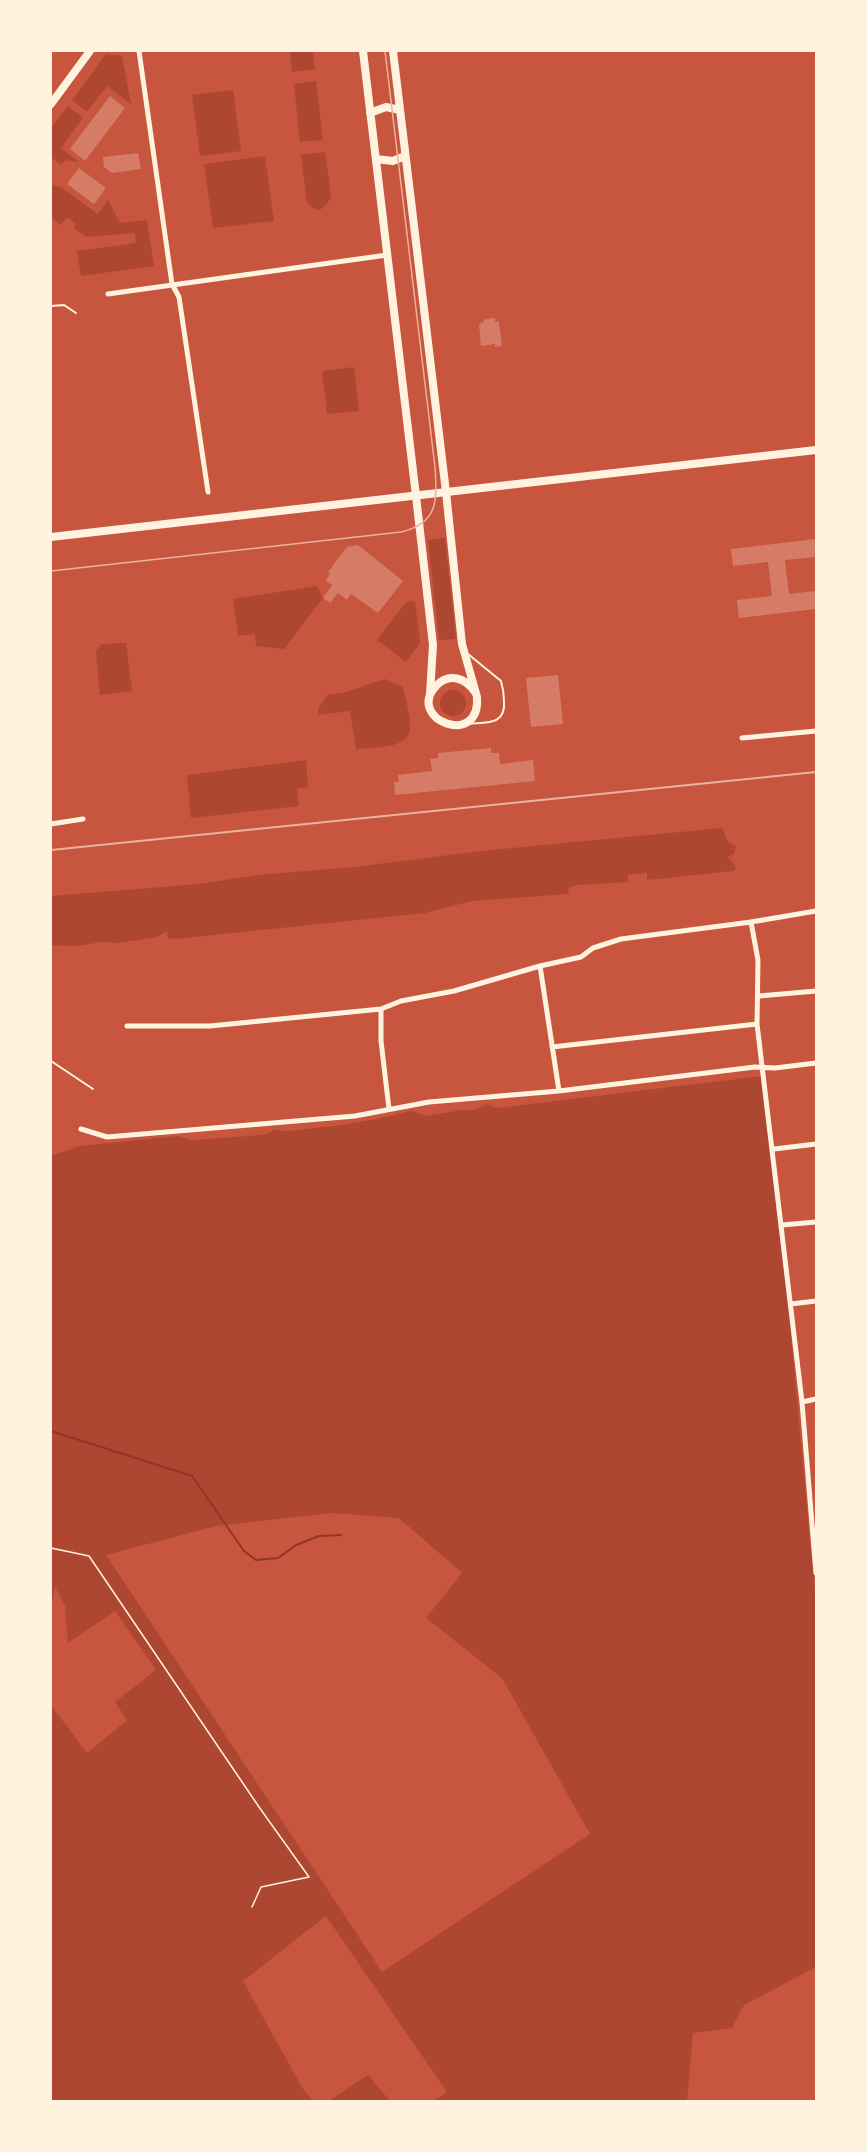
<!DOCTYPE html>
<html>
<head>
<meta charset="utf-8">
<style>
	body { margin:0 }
	#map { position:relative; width:867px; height:2152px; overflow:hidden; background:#c8553d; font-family:Lato,sans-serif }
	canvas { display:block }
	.frame { position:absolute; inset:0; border:52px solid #fff3e0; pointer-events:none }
</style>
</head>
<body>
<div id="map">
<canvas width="867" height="2152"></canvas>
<div class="frame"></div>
</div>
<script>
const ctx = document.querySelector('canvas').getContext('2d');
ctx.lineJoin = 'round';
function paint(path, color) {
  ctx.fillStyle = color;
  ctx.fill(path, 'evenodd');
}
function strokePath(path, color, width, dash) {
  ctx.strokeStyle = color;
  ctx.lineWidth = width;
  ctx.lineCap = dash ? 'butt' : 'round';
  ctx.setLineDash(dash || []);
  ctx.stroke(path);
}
const green = new Path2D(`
	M290,51H313L315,69L292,72Z
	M106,54L122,56L131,104L107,86L87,112L72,100Z
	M316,81L323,140L300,142L294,84Z
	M233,90L241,151L200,156L192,95Z
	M68,106L83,118L61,148L79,162L65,160L61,165L51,157V128Z
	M325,152L331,195L329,201L320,210L315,209L307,203L301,155Z
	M265,156L274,221L213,228L204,164Z
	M51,184L62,188L98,214L108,200L120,223L147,220L154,266L81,276L77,251L136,243L135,233L86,237L74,228L76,224L67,217L61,225L51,217Z
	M354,367L359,411L327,414L322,371Z
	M445,538L456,639L439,640L428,540Z
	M317,586L323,598L284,649L256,646L255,634L238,636L233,599Z
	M415,601L420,643L406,662L377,640L406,602Z
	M126,643L132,691L100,695L96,651L101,644Z
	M385,679L403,687C405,698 412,720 410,730C407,750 371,747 356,749L350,711L318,715V709L327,695L346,692Z
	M440 703a13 13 0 1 1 26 0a13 13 0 1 1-26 0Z
	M306,760L308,787L297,789L299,806L191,818L187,775Z
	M722,828L728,842L736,846L734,854L727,857L735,865L736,869L733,871L647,880V873L628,875V882L577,885L568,888L569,894L472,901L425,913L175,939L168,938L167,931L157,937L118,943L102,942L77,946L51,945V896L199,884L258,875L354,867L481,851Z
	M762,1076L789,1314L816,1604V1967L744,2005L732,2028L693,2033L687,2101H433L447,2092L326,1916L243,1981L303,2089L313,2101H51V1705L87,1753L127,1720L115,1702L156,1670L115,1611L68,1643L65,1606L55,1587L51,1609V1156L80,1146L178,1136L192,1140L249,1136L267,1134L274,1130L288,1131L334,1126L377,1119L411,1111L426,1116L462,1110H476L486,1104L497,1108ZM331,1513L399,1518L462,1573L426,1618L502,1678L590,1834L382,1972L106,1555L216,1526Z
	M368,2075L390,2101H329Z`);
const stream = new Path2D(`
	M51,1431L192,1476L244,1551L256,1560L278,1558L296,1545L319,1536L341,1535`);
const building = new Path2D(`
	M110,96L125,108L85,161L70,149Z
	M138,153L141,169L112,173L104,167L103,157Z
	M79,168L106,188L94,204L67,184Z
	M495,318V322H499L502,346L495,347V344L481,346L479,324L483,323L485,319Z
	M816,539V557L785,560L789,594L816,591V609L739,618L737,600L772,596L768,562L733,566L731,549Z
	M358,545L403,581L378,613L351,594L347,600L338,593L330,603L323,598L332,585L326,581L330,573L328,572L347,547Z
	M558,675L563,724L531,727L526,678Z
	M491,748V753H499L500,764L533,760L535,781L395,795L394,782H399L398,775L432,771L430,759L438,758V753Z`);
const path = new Path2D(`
	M51,1548L89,1556L259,1807L309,1877L261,1887L252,1907`);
const service = new Path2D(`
	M51,306L64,305L76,313
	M468,654L501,681C503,688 504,694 504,701C506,726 486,722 468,724
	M51,1061L93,1089`);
const minor = new Path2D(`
	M139,51L170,270L172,284L179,297L208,492
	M108,294L387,255
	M742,738L816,731
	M51,824L83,819
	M751,922L758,960L757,1024L802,1402L816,1573
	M540,966L559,1091
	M759,996L816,991
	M381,1009V1041L389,1109
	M127,1026H210L381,1009L401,1001L454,991L540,966L581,957L593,948L621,939L751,922L816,911
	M552,1047L757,1024
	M81,1129L107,1137L355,1116L429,1102L559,1091L755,1067L775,1068L816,1063
	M774,1149L816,1144
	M782,1225L816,1222
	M791,1304L816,1301
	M802,1402L816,1399`);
const secondary = new Path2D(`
	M51,104L90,51
	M446,492L462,644L477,697C481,749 405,719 436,686C449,672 466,678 475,692
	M416,496L433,645L430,694`);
const primary = new Path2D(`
	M363,51L416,496
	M393,51L446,492
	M370,113L386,107L400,110
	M376,159L393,161L405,156
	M51,537L816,450`);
const tram = new Path2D(`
	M51,571L401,532C439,523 437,500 435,467L385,51`);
const rail = new Path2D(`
	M51,850L816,772`);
paint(green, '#ae4732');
strokePath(stream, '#8f3625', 2);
paint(building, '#d67c66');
strokePath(path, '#fff3e0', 1.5);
strokePath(service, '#fff3e0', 2);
strokePath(minor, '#fff3e0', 5);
strokePath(secondary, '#fff3e0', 8);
strokePath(primary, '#fff3e0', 8);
strokePath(tram, '#e9b49f', 1.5);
strokePath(rail, '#e9b49f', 2);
</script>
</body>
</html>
